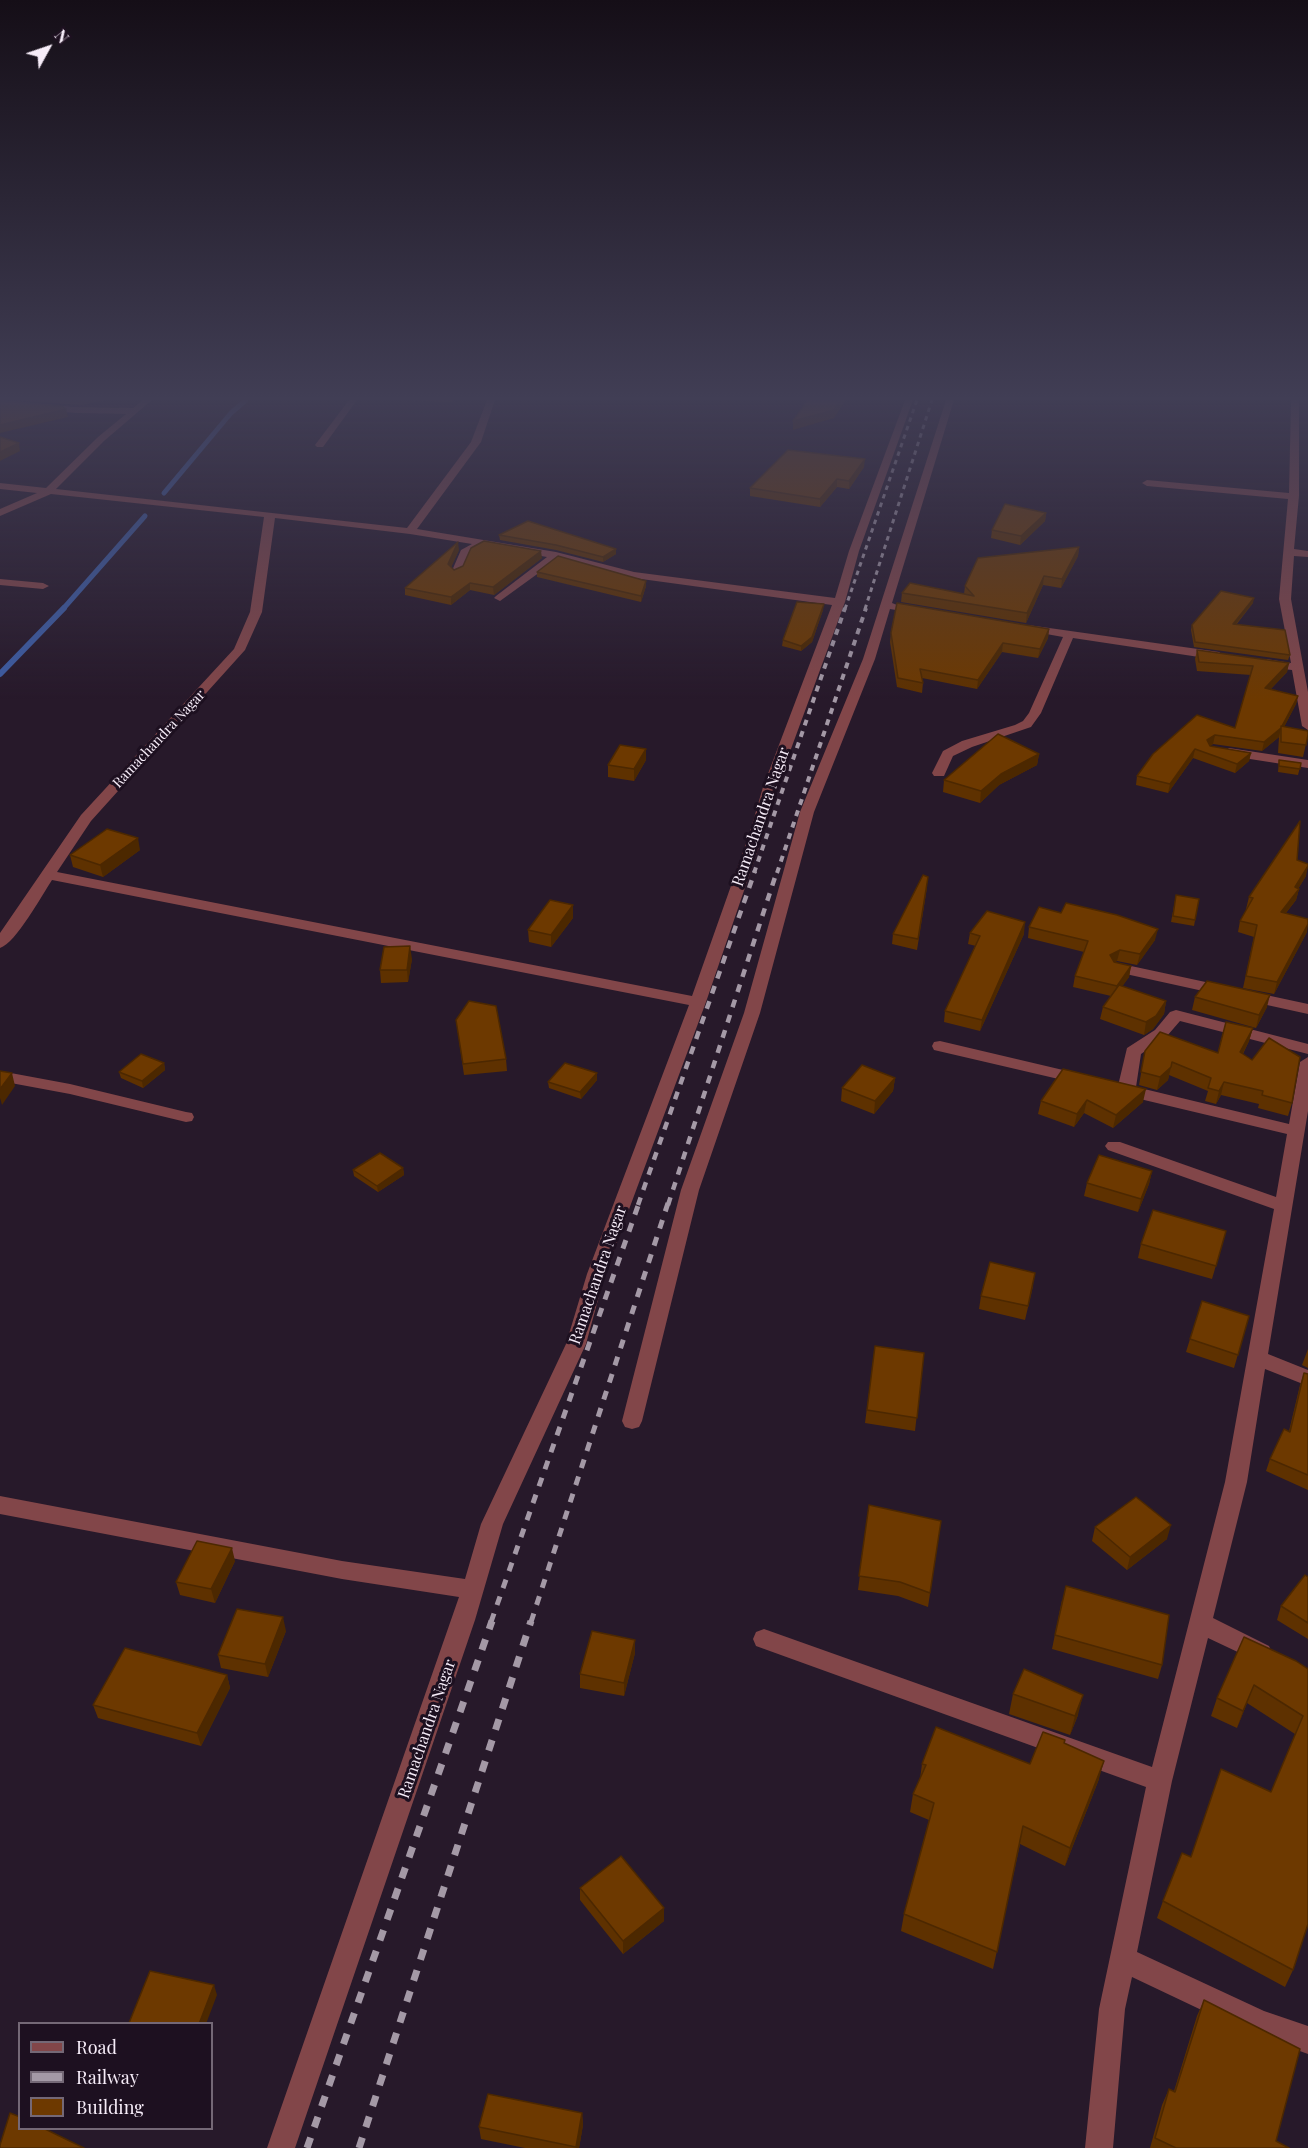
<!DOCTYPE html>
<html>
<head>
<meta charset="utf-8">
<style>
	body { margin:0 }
	#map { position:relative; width:1308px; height:2148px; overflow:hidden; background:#27192a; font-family:"Playfair Display",serif }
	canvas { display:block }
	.legend { position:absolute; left:18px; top:2022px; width:195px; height:108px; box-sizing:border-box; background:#1d1020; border:2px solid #746876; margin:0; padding:8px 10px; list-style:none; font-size:18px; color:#f6ecf8 }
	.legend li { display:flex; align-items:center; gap:12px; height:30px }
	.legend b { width:30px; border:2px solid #746876 }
	.north { position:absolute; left:18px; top:18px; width:60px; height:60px; -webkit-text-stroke:4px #1d1020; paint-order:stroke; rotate:50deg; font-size:16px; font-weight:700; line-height:24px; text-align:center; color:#f6ecf8 }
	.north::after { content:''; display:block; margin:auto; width:21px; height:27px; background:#f6ecf8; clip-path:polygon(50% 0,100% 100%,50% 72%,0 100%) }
</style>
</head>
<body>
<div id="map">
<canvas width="1308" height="2148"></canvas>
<ul class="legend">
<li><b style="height:8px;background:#824649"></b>Road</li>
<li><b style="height:8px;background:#a499a6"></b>Railway</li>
<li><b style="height:16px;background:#6d3900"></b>Building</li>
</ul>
<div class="north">N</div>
</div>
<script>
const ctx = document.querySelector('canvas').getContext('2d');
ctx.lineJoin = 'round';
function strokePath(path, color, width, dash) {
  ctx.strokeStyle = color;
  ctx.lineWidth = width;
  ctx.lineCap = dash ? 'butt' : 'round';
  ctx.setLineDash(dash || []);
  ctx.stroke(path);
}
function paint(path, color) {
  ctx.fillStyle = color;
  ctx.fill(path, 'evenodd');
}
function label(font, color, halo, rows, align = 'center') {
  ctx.font = font + ' "Playfair Display",serif';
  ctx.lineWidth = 6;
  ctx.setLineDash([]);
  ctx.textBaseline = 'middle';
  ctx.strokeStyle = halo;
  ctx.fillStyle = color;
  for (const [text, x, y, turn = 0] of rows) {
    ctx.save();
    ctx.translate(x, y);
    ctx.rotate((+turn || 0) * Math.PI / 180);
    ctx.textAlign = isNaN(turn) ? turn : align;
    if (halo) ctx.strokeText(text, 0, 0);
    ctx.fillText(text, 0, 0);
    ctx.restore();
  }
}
const streamFar1 = new Path2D(`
	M164,493L231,413L246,400
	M63,609L145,516`);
const stream = new Path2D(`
	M0,674L64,608`);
const minor = new Path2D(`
	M0,400L75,407L133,408L143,400H152L104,441L56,489L407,528L471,442L487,400H495L481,442L417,529L556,552L634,572L835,598L849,551L905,400H913L859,551L845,602L777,787L763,835L706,1002L605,1274L586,1344L503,1524L475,1620L295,2148H267L459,1597L342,1579L0,1514V1496L342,1561L465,1579L481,1524L566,1344L587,1274L689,1005L52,880C42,895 16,943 0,948V933L81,815L234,649L250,612L264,517L51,494L0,516V509L37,493L0,489V483L46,488L98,437L126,414L75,413L0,406ZM275,518L410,534L472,544L461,550L451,573L456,576L461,573L470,554L484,546L547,557L496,596L494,598L500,601L558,559L634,578L832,605L763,787L749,835L692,996L57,872L91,821L245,650L262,612Z
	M349,400H357L323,447H317L315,445Z
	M946,400H954L892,603L902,607L896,610L890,609L875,659L814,812L760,1013L699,1190L642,1421L639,1427L632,1429L625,1427L622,1421L681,1190L744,1013L800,812L863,659Z
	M1291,400H1299V496L1294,549L1308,551V557L1294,556L1291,599L1308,692V730L1302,726L1292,670L1266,667L1260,663L1266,659L1291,663L1279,599L1288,499L1147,486L1142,483L1147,480L1289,493Z
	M0,579L43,583L49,586L43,589L0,585Z
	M1028,625L1219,652L1225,656L1219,660L1073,638L1041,713L1031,727L972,747L953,756L944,776H934L932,773L943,751L962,741L1015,725L1023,721L1029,713L1063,637L1024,630L1022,628Z
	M1229,748L1308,760V768L1224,755L1223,752Z
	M1117,963L1308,1004V1014L1112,971L1109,968L1112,965Z
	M1176,1010L1308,1044V1054L1180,1021L1167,1036L1141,1054L1136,1087L1289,1124L1300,1062L1308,1057V1111L1268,1354L1308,1370V1386L1265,1369L1247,1482L1213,1618L1269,1646L1272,1653L1269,1660L1261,1663L1208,1638L1172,1781L1137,1952L1264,2011L1308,2026V2054L1250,2033L1132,1977L1125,2009L1113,2148H1085L1099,2009L1146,1787L756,1646L753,1639L756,1632L764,1629L1152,1767L1225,1482L1274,1209L1108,1150L1105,1146L1108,1142H1120L1276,1197L1287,1134L1119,1094L1117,1090L1127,1048L1155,1030L1170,1012Z
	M940,1041L1080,1074L1086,1075L1088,1079L1086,1083L1080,1084L934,1050L932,1046L934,1042Z
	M0,1071L70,1084L186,1112L192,1113L194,1117L192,1121L186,1122L70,1094L0,1081Z`);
const railFar4 = new Path2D(`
	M845,609L917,400
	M865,609L932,400`);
const railFar3 = new Path2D(`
	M754,873L845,608
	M777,873L866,608`);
const railFar2 = new Path2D(`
	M638,1205L755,871
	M668,1205L777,871`);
const railFar1 = new Path2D(`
	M491,1622L639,1203
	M531,1622L668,1203`);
const rail = new Path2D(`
	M307,2148L492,1621
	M359,2148L531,1621`);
const wall = new Path2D(`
	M14,400H104L81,405Z
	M408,400H454L453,402Z
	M864,467L849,489L837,487L820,507L750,496V488Z
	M1046,513L1045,521L1020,545L991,538L992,530Z
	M499,535L616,549V554L603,562L556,550L500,540Z
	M1079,547L1078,556L1061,588L1043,585L1026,623L901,602L902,593L964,594L965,586Z
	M459,550L451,567L454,570L542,558L494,595L470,590L451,605L405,595V588Z
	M537,572L646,581V586L641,602L537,577Z
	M1253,603L1236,625L1290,655L1288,660L1194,647L1191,630L1192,625Z
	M823,610L812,642L801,651L782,646L783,640Z
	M1049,629L1048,638L1038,658L1002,652L977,689L922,678L923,683L922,693L897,687L890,642L891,633Z
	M1197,650L1289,663L1287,672L1270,690L1298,696L1296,704L1284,727L1308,735L1303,757L1278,753L1279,737L1262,751L1213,744L1210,746L1251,753L1249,761L1235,773L1193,758L1168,793L1136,785L1137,776L1153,754L1235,728L1251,675L1197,671L1195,659Z
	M1039,754L1037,765L999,785L980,803L943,792L944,780Z
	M646,760L634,781L608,777V765Z
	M1279,760L1301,763L1298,775L1278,772Z
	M140,850L103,877L73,867L70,855Z
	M1297,860L1306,876L1298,889H1299L1296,900L1286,913L1307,932L1274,994L1243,988L1254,937L1238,932L1240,921L1247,909H1246L1249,897Z
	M927,887L917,950L892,944L893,934Z
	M1176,895L1199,899L1194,926L1171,922Z
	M573,918L551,947L529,942L528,930Z
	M1029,927L1155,940L1137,965L1117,961L1115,962L1131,966L1129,977L1122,986L1166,1001L1164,1014L1153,1029L1144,1035L1100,1019L1103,1007L1111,996L1073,987L1075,976L1084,952L1028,938Z
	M970,933L1024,934L980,1031L944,1022L945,1011L976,946L968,944Z
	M412,959L408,982L381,983L380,970Z
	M1195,997L1267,1007L1256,1028L1192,1010Z
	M456,1020L506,1059L507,1071L464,1075Z
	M1253,1028L1249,1041L1243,1054L1292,1103L1288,1116L1258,1108L1259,1104L1221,1095L1216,1104L1205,1101L1208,1091L1169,1075L1168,1080L1157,1090L1139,1085L1145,1051L1218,1053Z
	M164,1063L165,1070L143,1088L121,1078L119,1072Z
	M1063,1069L1143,1102L1113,1128L1084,1113L1074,1127L1038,1114L1041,1101Z
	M895,1078L893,1091L874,1114L841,1101L842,1088Z
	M597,1080L581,1099L549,1088L548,1082Z
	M403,1168L404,1175L378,1192L354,1176L353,1170Z
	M1152,1171L1149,1184L1138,1212L1084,1196L1087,1183Z
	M1226,1231L1212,1279L1138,1258L1141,1244Z
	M1033,1286L1025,1320L979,1309L981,1296Z
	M1249,1316L1234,1368L1186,1352L1190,1339Z
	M875,1346L924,1353L915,1431L865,1423Z
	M1308,1349V1368L1302,1365Z
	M1304,1373L1308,1374V1490L1266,1471L1270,1459L1289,1431L1300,1385Z
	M869,1505L941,1521L928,1607L898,1596L858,1590Z
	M1095,1527L1167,1539L1127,1570L1092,1541Z
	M235,1561L215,1603L180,1595L176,1582Z
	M1308,1577V1639L1277,1620L1281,1606Z
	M1062,1600L1162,1665L1158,1679L1052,1649Z
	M286,1631L268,1677L221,1668L218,1655Z
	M1244,1637L1308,1669L1293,1970L1285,1987L1157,1918L1163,1901L1191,1857L1215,1786L1271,1792L1295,1734L1247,1703L1237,1728L1211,1716L1217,1698Z
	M635,1640V1653L624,1696L580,1688V1674Z
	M227,1675L230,1688L201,1746L98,1718L93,1705Z
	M1013,1694L1078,1715L1070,1735L1009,1714Z
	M1064,1743L1099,1779L1065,1866L1020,1844L993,1969L901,1931L904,1914L929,1820L910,1812L913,1794L920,1779L922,1764H1030Z
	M580,1888L664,1908V1921L623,1954L580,1900Z
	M1204,2000L1276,2141L1289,2148H1150L1162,2105L1169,2089L1174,2091L1197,2016Z
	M582,2113L583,2125L579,2148H525L481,2139L479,2127Z`);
const shadedWall = new Path2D(`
	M80,400H104L81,405Z
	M841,400H846L834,418L793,430V421Z
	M66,409L68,417L0,433V425Z
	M19,443L20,451L0,461V452Z
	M865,459L864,467L849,489V481Z
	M837,479V487L820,507V499Z
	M1046,513L1045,521L1020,545L1021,536Z
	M458,542L459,550L449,572L448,564Z
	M1079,547L1078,556L1061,588L1062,579Z
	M616,549V554L603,562V557Z
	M541,551L542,558L494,595L493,587Z
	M1044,576L1043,585L1026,623L1027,613Z
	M646,581V586L641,602V596Z
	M470,583V590L451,605V597Z
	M1254,598L1253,603L1231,630L1233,624Z
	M824,604L823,610L812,642L801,651V646Z
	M1049,629L1048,638L1038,658L1040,649Z
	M1003,643L1002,652L977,689L978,680Z
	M1289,663L1287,672L1263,697L1265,688Z
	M1298,696L1296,704L1281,733V728Z
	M1281,728L1279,737L1262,751L1264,742Z
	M1215,735L1213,744L1205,749L1207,740Z
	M646,749V760L634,781V769Z
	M1195,749L1193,758L1168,793L1170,784Z
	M1251,753L1249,761L1235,773L1237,764Z
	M1039,754L1037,765L999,785L980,803L981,791L1001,774Z
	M138,838L140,850L103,877L100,865Z
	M1308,866L1306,876L1294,895L1299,889L1296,900L1278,923L1281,912Z
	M573,905V918L551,947V935Z
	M1025,922L1024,934L980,1031L982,1020Z
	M1308,924L1307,932L1274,994L1277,982Z
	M1158,929L1155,940L1137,965L1140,954Z
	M410,946L412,959L408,982L407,970Z
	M1120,950L1117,961L1107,966L1110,955Z
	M1131,966L1129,977L1115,997L1117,986Z
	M1270,995L1267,1007L1256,1028L1259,1015Z
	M1166,1001L1164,1014L1153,1029L1144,1035L1146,1022Z
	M1253,1028L1249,1041L1237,1065L1240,1052Z
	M164,1063L165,1070L143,1088L142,1081Z
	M1171,1067L1168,1080L1157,1090L1160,1077Z
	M12,1073L15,1086L2,1105L0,1098V1089Z
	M597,1073V1080L581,1099L580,1092Z
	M895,1078L893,1091L874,1114L875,1101Z
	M1224,1082L1221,1095L1216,1104L1219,1091Z
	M1146,1089L1143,1102L1113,1128L1116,1115Z
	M1087,1100L1084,1113L1074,1127L1077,1114Z
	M403,1168L404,1175L378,1192L377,1186Z
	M1152,1171L1149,1184L1138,1212L1141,1199Z
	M1171,1525L1167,1539L1127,1570L1130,1557Z
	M232,1548L235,1561L215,1603L211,1589Z
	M283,1617L286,1631L268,1677L265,1664Z
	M635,1640V1653L624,1696V1683Z
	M227,1675L230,1688L201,1746L197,1733Z
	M1254,1685L1247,1703L1237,1728L1243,1711Z
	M1083,1695L1078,1715L1070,1735L1075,1716Z
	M1104,1761L1099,1779L1065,1866L1070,1848Z
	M664,1908V1921L623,1954V1941Z
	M214,1985L217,1995L206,2024H199Z
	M582,2113L583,2125L579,2148H576Z`);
const building = new Path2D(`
	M808,400H841L834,410L793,421Z
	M0,401L61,406L66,409L0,425Z
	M0,437L19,443L0,452Z
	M788,450L865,459L849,481L837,479L820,499L750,488Z
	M1005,504L1046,513L1021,536L992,530Z
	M528,521L616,549L603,557L556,545L499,535Z
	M484,541L541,551L493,587L470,583L451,597L405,588L458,542L448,564L454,570L463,566L471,548Z
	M1079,547L1062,579L1044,576L1027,613L902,593L910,583L974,596L965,586L978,558Z
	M558,556L646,581L641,596L537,572Z
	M1221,591L1254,598L1233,624L1285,630L1290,655L1195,642L1192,625Z
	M797,602L824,604L812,637L801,646L783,640Z
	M897,603L1049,629L1040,649L1003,643L978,680L920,669L923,683L898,678L891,633Z
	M1197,650L1289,663L1265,688L1298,696L1282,726H1281V728L1264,742L1215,735L1207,740L1210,746L1251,753L1237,764L1195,749L1170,784L1137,776L1153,754L1197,715L1235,728L1253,666L1199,662Z
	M1281,726L1308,731V735L1306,745L1281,742Z
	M998,734L1039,754L1001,774L981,791L944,780Z
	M620,745L646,749L634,769L608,765Z
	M1279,760L1301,763L1300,769L1279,766Z
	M1300,821L1297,860L1308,864V866L1295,887L1299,889L1281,912L1308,919V924L1277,982L1246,976L1257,925L1240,921L1253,898L1249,897Z
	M107,829L138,838L100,865L70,855Z
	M923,875L928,877L918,939L893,934Z
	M1176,895L1199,899L1195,920L1173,916Z
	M550,900L573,905L551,935L528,930Z
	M1066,903L1117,915L1158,929L1140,954L1120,950L1110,955L1114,962L1131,966L1117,986L1075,976L1088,941L1029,927L1039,907L1061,913Z
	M987,911L1025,922L982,1020L945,1011L980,936L970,933Z
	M410,946L407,970H380L384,947Z
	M1207,981L1270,995L1259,1015L1195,997Z
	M1119,985L1166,1001L1156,1016L1146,1022L1103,1007Z
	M469,1001L496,1006L506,1059L463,1064L456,1020Z
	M1226,1022L1253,1028L1240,1052L1252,1060L1269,1038L1300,1057L1292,1103L1262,1095L1263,1091L1224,1082L1219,1091L1208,1088L1211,1078L1172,1062L1171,1067L1160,1077L1141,1072L1145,1051L1160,1032L1218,1053Z
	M141,1054L164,1063L142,1081L119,1072Z
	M565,1063L597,1073L580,1092L548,1082Z
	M862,1065L895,1078L875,1101L842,1088Z
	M1063,1069L1146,1089L1116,1115L1087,1100L1077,1114L1041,1101Z
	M0,1071L12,1073L0,1089Z
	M380,1153L403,1168L377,1186L353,1170Z
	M1099,1155L1152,1171L1141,1199L1087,1183Z
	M1153,1210L1226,1231L1216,1266L1141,1244Z
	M990,1262L1035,1273L1028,1306L981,1296Z
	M1202,1301L1249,1316L1238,1355L1190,1339Z
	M875,1346L924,1353L917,1418L867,1410Z
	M1304,1373L1308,1374V1475L1270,1459L1284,1429L1290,1432Z
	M1136,1497L1171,1525L1130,1557L1095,1527Z
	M869,1505L941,1521L930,1593L900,1582L859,1576Z
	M197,1541L232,1548L211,1589L176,1582Z
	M1305,1575L1308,1577V1623L1281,1606Z
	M1066,1586L1169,1615L1162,1665L1055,1635Z
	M237,1609L283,1617L265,1664L218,1655Z
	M592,1631L635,1640L624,1683L580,1674Z
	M1244,1637L1296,1661L1308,1669V1924L1293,1970L1163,1901L1182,1853L1191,1857L1221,1769L1271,1792L1303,1716L1254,1685L1243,1711L1217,1698Z
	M125,1648L227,1675L197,1733L93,1705Z
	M1024,1669L1083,1695L1075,1716L1013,1694Z
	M936,1727L1030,1764L1043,1732L1065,1740L1064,1743L1104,1761L1070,1848L1023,1826L997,1952L904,1914L934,1803L913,1794L926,1765L922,1764Z
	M621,1856L664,1908L623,1941L580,1888Z
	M150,1971L214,1985L199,2024L129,2023Z
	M1204,2000L1300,2049L1276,2141L1289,2148H1176L1155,2138L1169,2089L1175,2092Z
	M488,2094L582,2113L576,2147L479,2127Z
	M10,2113L20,2117V2128H43L84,2148H0V2145Z`);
const farStreetnames = [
	["Ramachandra Nagar",159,739,-47]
];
const streetNames = [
	["Ramachandra Nagar",761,817,-71],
	["Ramachandra Nagar",598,1275,-71],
	["Ramachandra Nagar",427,1729,-71]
];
strokePath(streamFar1, '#3d5ca3', 5);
strokePath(stream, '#3d5ca3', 6);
paint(minor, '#824649');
strokePath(railFar4, '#a499a6', 3, [4.5, 4.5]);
strokePath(railFar3, '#a499a6', 4, [6, 6]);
strokePath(railFar2, '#a499a6', 4.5, [8, 8]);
strokePath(railFar1, '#a499a6', 5, [9, 9]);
strokePath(rail, '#a499a6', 7, [11, 11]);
paint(wall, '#5e3100');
paint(shadedWall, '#4c2800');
paint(building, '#6d3900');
strokePath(building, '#4c2800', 1.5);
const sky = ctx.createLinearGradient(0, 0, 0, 700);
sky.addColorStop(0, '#150e17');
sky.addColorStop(0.57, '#413e55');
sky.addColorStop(1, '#413e5500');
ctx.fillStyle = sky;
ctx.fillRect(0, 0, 1308, 700);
label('14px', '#f6ecf8', '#1d1020', farStreetnames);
label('16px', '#f6ecf8', '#1d1020', streetNames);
</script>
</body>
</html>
